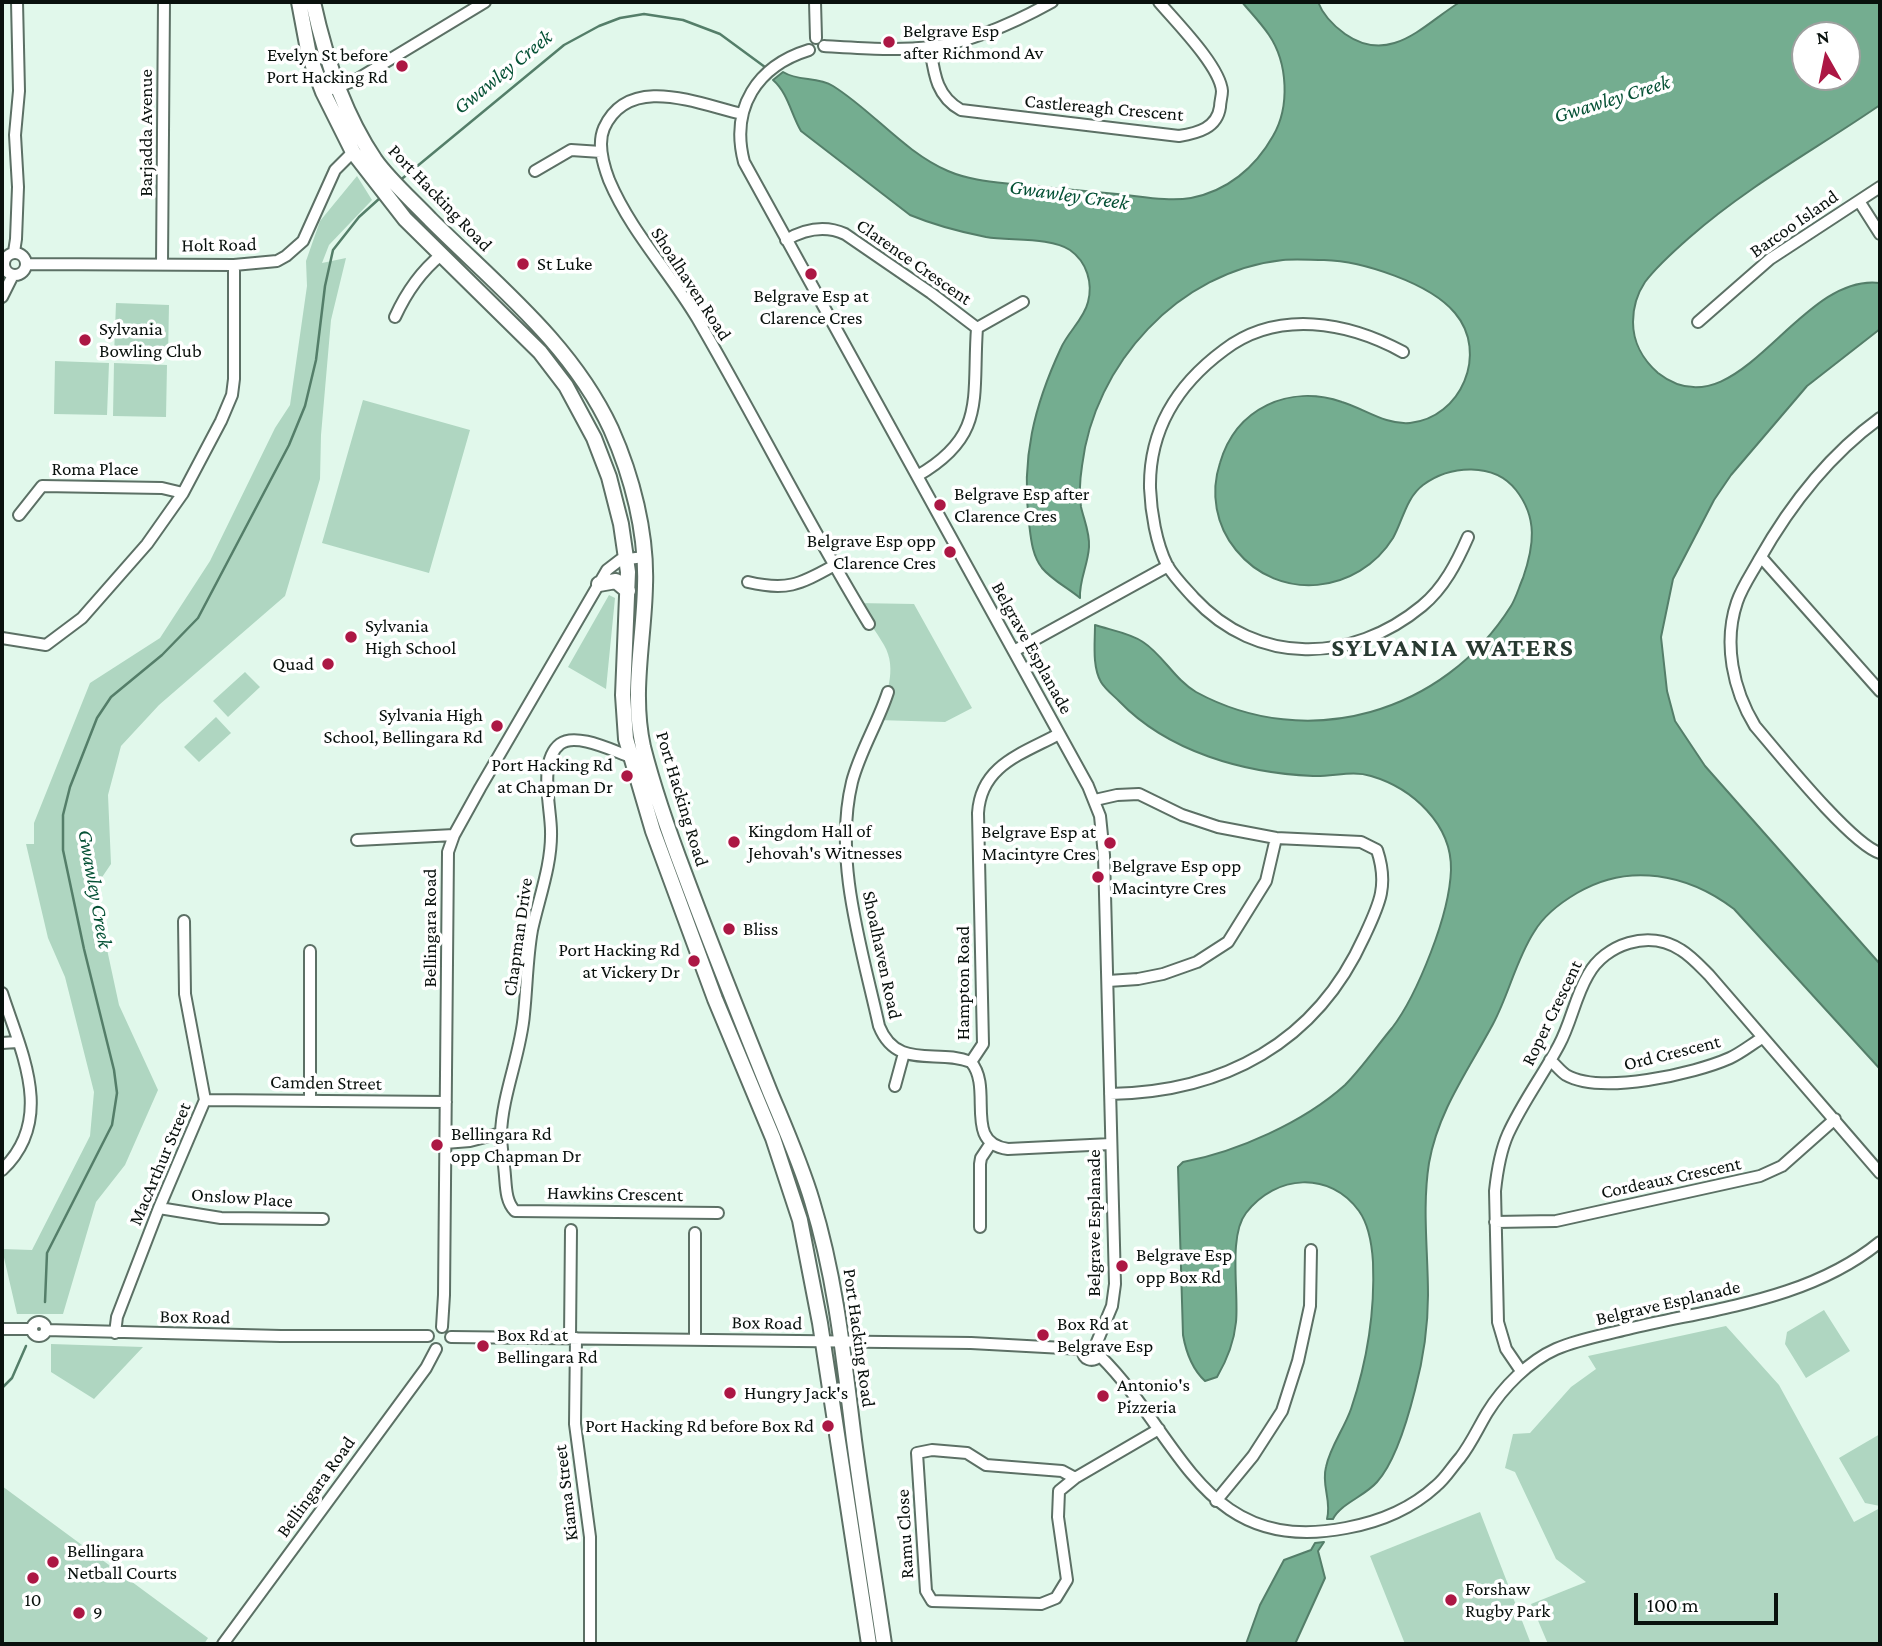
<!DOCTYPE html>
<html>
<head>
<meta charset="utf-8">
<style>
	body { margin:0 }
	#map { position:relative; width:1882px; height:1646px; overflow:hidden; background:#e1f8eb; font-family:"Crimson Pro",serif }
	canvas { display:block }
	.frame { position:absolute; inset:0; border:4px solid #09110d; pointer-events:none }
	.north { position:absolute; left:1791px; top:21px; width:70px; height:70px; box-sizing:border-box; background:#fff; border:2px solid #9da09e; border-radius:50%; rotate:351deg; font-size:19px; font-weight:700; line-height:28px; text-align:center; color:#09110d }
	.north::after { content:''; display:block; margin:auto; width:24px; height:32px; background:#ac1744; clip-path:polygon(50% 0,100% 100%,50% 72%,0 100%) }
	.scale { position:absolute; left:1634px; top:1593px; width:144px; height:32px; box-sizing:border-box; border:4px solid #09110d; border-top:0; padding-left:9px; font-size:21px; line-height:24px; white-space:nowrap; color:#09110d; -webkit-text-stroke:5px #fff; paint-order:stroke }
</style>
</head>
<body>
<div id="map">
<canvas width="1882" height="1646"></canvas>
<div class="frame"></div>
<div class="north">N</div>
<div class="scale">100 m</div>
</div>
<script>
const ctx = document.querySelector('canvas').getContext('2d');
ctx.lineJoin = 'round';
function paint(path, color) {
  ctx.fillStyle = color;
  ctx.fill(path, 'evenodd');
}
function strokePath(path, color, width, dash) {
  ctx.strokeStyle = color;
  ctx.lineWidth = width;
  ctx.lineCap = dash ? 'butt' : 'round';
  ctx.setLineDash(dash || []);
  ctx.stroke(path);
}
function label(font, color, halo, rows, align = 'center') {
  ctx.font = font + ' "Crimson Pro",serif';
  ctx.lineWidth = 7;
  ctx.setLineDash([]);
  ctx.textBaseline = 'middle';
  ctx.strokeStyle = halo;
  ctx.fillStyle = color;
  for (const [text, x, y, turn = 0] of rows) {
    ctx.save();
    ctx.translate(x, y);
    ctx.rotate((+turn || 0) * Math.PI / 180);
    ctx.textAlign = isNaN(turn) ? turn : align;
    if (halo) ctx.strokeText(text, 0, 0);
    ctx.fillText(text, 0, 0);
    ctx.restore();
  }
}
const green = new Path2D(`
	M357,176L372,200L329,245L322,263L346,258L331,320L321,435L320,479L285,596L159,705L121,746L108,795L111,864L94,889L119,1005L158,1090L125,1165L96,1202L63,1314H17L2,1249L32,1250L90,1136L94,1092L65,977L48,938L26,844H34V823L90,683L160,638L210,561L275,428L290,405L307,286L306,261L320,221Z
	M116,303L169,305L168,357L114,356Z
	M55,361L109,363L107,415L54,414Z
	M114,363L167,365L166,417L113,416Z
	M363,400L470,430L429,573L322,543Z
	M609,595L615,598L606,689L568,667Z
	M856,603L914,604L972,708L945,722L877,720C886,697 898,669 884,645C876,631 865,617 856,603Z
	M245,672L260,687L228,717L213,701Z
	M216,717L231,733L199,762L184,747Z
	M1824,1310L1850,1351L1806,1378L1785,1344L1787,1332Z
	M1726,1326L1779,1385L1854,1522L1880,1508V1644H1548L1531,1604L1586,1582L1556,1559L1515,1472L1505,1468L1513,1434L1530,1433L1571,1387L1596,1369L1588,1356Z
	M51,1344L143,1347L94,1399L51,1372Z
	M1880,1434V1506L1865,1503L1839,1458Z
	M2,1486L208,1638L204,1644H2Z
	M1480,1512L1531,1644H1405L1370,1556Z`);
const water = new Path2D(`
	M1242,2H1318C1323,15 1334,26 1345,34C1391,66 1424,24 1460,2H1880V105C1816,149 1748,186 1690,237C1674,251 1657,266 1645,282C1637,294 1633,309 1633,322C1633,342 1643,360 1658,373C1738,436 1797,272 1880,283V329L1807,386L1731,475L1714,500L1673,579L1661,637L1667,691L1675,721L1705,766L1880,964V1069L1734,909C1688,874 1629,862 1577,893C1560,903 1544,915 1534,932C1516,960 1509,994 1493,1024C1469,1069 1438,1111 1429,1163C1422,1207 1428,1251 1428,1295C1428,1326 1423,1360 1415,1390C1408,1418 1396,1461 1377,1482C1365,1496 1340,1504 1333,1519H1327C1332,1500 1321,1486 1326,1467C1330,1447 1344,1429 1351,1409C1367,1362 1375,1312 1373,1262C1372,1246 1369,1225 1359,1211C1330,1171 1276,1174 1246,1213C1228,1236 1239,1293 1236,1322C1234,1342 1227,1360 1217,1377L1205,1381C1192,1369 1186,1352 1183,1335L1178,1167L1183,1162C1237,1152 1304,1122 1345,1085C1362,1068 1377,1046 1392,1028C1409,1006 1421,978 1431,952C1441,926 1450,898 1451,870C1452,824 1412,788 1371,776C1352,770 1333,777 1313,776C1244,773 1168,752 1119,701C1114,696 1105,689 1101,682C1092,666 1095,643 1095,625C1110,630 1130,633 1143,642C1163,655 1175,680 1196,692C1308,753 1444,713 1511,606C1516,598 1519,587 1523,578C1534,546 1538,518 1516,490C1494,462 1450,465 1423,485C1406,498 1403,520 1393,538C1358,594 1279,603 1236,550C1216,526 1210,493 1220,463C1236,408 1289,384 1342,402C1365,409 1385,425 1410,423C1461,418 1489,353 1455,313C1430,283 1362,261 1324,260C1311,260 1296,259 1283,260C1179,271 1094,364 1082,466C1080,479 1079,494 1081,507C1084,520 1090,533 1089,547C1088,565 1079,580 1080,598C1068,588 1052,580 1042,568C1032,555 1031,539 1029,523C1021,459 1034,406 1061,348C1068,332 1084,319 1088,302C1093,283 1087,262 1070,250C1051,237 1010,241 986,237C961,232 934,225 910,215L801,131C791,114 788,93 773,80L783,72C799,82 817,76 833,86C873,111 904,152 948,171C971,181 997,182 1021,185C1053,188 1085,191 1117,194C1140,196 1168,202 1191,198C1227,191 1255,168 1273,136C1290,107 1288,63 1269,35C1261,23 1251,13 1242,2ZM1805,35H1847V77H1805Z
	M1324,1542L1318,1551L1325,1578L1295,1644H1246L1260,1605L1284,1560L1311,1550L1315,1543Z`);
const stream = new Path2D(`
	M398,182L564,45L599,26L620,18L644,14L683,20L720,34L769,70
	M45,1302L47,1253L112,1125L117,1093L114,1070L84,949L63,850V815L70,787L97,718L111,697L162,655L198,618L289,445L305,406L316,360L325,286L333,250L359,217L380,198
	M2,1388L12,1378L26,1346`);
const minor = new Path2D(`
	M815,2L816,38
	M824,46C859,48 896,51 931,47C973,42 1016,22 1052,2
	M930,47C934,73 936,96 961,110L1179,136C1198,133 1217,128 1220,107C1220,102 1222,96 1222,91C1220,66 1175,21 1159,2
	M809,50C757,66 730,108 744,162L1088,786L1100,816L1104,855L1115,1284L1112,1306L1097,1342
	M323,92L356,80L485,2
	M742,114C698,104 629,73 604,128C597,144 603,164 609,180C631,232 669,271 697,318C756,419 808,524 869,624
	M535,171L571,150L601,152
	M1859,201L1880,234
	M786,240C805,229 825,225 845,234L931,293L977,328C972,398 987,436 917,476
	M14,252L16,239L18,187L15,135L19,91L17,2
	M4 264a11 11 0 1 1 22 0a11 11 0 1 1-22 0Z
	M26,264L234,265L277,261L286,256L303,241L335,170L353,152
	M162,264L164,2
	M2,297L13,275
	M395,317C406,293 420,272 441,255
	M1698,322L1770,259L1880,187
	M977,328L1023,302
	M1403,352C1348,322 1278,309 1224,350C1178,384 1149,429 1150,488C1151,512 1156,543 1167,565C1174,577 1185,588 1194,598C1257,666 1352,664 1422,606C1444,588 1457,562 1468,537
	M1880,418C1829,455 1790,505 1759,560C1752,573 1742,587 1737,602C1723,643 1733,690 1755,726C1779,754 1851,844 1880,853
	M19,515L42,486L162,488L183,493
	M1761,557L1880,691
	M748,582C786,591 799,585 833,566
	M2,638L46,645L82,618L147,544L183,493L221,421L232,395L234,379V265
	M1014,651L1168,566
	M888,692C878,723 860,751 852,782C833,860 862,949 879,1026C897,1071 937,1048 971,1062
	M1059,734C1022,754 981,765 978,813L983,1044L971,1062C994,1089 962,1143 1008,1149L1111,1144
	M631,757C613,751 576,732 560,744C538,761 551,808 551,831C552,864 539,898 532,930C527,958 527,986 524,1014C521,1053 502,1095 501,1134C501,1148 504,1162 505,1176C506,1188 506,1202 515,1211L718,1213
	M1095,800L1117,795L1139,794L1182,815L1218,827L1276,838L1361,842L1377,850C1389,886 1379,905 1364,937C1316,1043 1224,1092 1110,1094
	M357,840L454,835
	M310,951V1100
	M1108,981L1138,979L1163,974L1197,962L1228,942L1266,881L1276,838
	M2,993C21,1052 56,1119 2,1170
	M2,1043L17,1042
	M1550,1060C1555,1064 1560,1071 1566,1075C1601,1095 1694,1074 1730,1058C1741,1053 1752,1044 1762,1038
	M895,1086L904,1053
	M205,1100L446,1102
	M445,1143L470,1141L501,1133
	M159,1208L221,1218L323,1219
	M1495,1222L1556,1221L1760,1176L1782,1166L1835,1119
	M980,1227V1164L981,1158L991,1143
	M695,1233V1339
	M32 1329a7 7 0 1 1 14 0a7 7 0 1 1-14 0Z
	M442,1327L444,1295L448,852L454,835L480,788L607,570L620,560L644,557
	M2,1329H31
	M46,1330L281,1336H428
	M115,1333L117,1317L159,1208L205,1100L185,994L184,921
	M451,1337L971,1343L1082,1349
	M570,1338L571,1230
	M576,1338L575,1424L590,1537V1644
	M1082,1349C1083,1360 1092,1363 1100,1356
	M1100,1356C1181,1436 1202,1556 1346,1528C1379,1522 1411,1509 1436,1486C1445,1479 1452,1467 1460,1458C1471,1444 1478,1428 1487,1413C1503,1387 1529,1361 1556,1349C1579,1339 1604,1335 1628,1329C1715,1308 1809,1300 1880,1242
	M1521,1371L1506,1349L1498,1322L1495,1191C1497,1172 1500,1152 1508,1134C1522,1103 1543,1075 1559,1045C1571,1023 1575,997 1588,975C1605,944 1649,929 1681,950C1691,956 1700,966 1709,975L1880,1173
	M1075,1478L1062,1471L986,1465L967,1453L932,1450L917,1453L926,1591L932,1601L1041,1604L1056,1598L1067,1580L1058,1517L1059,1491L1075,1478L1159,1429
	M1216,1501L1253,1456L1282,1411L1298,1361L1310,1306L1311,1250
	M223,1644L426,1368L436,1349`);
const major = new Path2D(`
	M299,2L309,55L323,92L353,152L405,219L540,352L566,386L594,438L609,477L621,524L628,572L623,695L626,739L653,831L715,999L773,1138L800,1220L820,1323L869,1644
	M313,2C325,57 343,113 375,160C390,181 412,200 430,219C495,284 571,343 611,429C632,476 647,533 645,586C644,639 631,693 643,747C654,790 669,833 685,875C712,948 741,1020 770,1092C785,1128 801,1164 812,1201C836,1279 844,1360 854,1440C863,1508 874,1576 884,1644
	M599,584L616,581L628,591`);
const markers = [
	[889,42,7,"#ac1744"],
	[402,66,7,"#ac1744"],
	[523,264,7,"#ac1744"],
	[811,274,7,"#ac1744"],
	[85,340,7,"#ac1744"],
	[940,505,7,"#ac1744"],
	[950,552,7,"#ac1744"],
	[351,637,7,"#ac1744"],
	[328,664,7,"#ac1744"],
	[497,726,7,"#ac1744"],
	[627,776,7,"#ac1744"],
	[734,842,7,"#ac1744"],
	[1110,843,7,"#ac1744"],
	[1098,877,7,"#ac1744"],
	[729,929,7,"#ac1744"],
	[694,961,7,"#ac1744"],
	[437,1145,7,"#ac1744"],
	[1122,1266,7,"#ac1744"],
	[1043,1335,7,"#ac1744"],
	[483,1346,7,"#ac1744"],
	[730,1393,7,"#ac1744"],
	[1103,1396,7,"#ac1744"],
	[828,1426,7,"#ac1744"],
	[53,1562,7,"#ac1744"],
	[33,1578,7,"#ac1744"],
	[1451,1600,7,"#ac1744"],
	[79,1613,7,"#ac1744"]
];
const poiNames = [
	["Belgrave Esp",903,31],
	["after Richmond Av",903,53],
	["Evelyn St before",388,55,"right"],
	["Port Hacking Rd",388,77,"right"],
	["St Luke",537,264],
	["Belgrave Esp at",811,296,"center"],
	["Clarence Cres",811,318,"center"],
	["Sylvania",99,329],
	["Bowling Club",99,351],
	["Belgrave Esp after",954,494],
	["Clarence Cres",954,516],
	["Belgrave Esp opp",936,541,"right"],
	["Clarence Cres",936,563,"right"],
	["Sylvania",365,626],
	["High School",365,648],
	["Quad",314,664,"right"],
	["Sylvania High",483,715,"right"],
	["School, Bellingara Rd",483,737,"right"],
	["Port Hacking Rd",613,765,"right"],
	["at Chapman Dr",613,787,"right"],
	["Kingdom Hall of",748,831],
	["Jehovah's Witnesses",748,853],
	["Belgrave Esp at",1096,832,"right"],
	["Macintyre Cres",1096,854,"right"],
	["Belgrave Esp opp",1112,866],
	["Macintyre Cres",1112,888],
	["Bliss",743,929],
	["Port Hacking Rd",680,950,"right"],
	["at Vickery Dr",680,972,"right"],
	["Bellingara Rd",451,1134],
	["opp Chapman Dr",451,1156],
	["Belgrave Esp",1136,1255],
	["opp Box Rd",1136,1277],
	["Box Rd at",1057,1324],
	["Belgrave Esp",1057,1346],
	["Box Rd at",497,1335],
	["Bellingara Rd",497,1357],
	["Antonio's",1117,1385],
	["Pizzeria",1117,1407],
	["Hungry Jack's",744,1393],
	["Port Hacking Rd before Box Rd",814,1426,"right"],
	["Bellingara",67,1551],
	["Netball Courts",67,1573],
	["Forshaw",1465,1589],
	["Rugby Park",1465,1611],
	["10",33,1600,"center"],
	["9",93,1613]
];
const streetNames = [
	["Castlereagh Crescent",1104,108,5],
	["Barjadda Avenue",146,133,-90],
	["Port Hacking Road",440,198,46],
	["Barcoo Island",1794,224,-35],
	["Holt Road",219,245,-1],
	["Clarence Crescent",914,262,35],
	["Shoalhaven Road",691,284,57],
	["Roma Place",95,469],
	["Belgrave Esplanade",1032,648,61],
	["Port Hacking Road",682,799,73],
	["Bellingara Road",430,928,-90],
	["Chapman Drive",518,937,-82],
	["Shoalhaven Road",882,955,78],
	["Hampton Road",963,983,-90],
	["Roper Crescent",1552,1013,-64],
	["Ord Crescent",1672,1053,-14],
	["Camden Street",326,1083,1],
	["MacArthur Street",160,1164,-67],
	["Cordeaux Crescent",1671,1178,-12],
	["Hawkins Crescent",615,1194,1],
	["Onslow Place",242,1198,4],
	["Belgrave Esplanade",1094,1223,-90],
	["Belgrave Esplanade",1668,1303,-13],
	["Box Road",195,1317,1],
	["Box Road",767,1323,1],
	["Port Hacking Road",859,1338,82],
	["Bellingara Road",316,1487,-54],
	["Kiama Street",566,1493,-97],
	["Ramu Close",905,1534,-93]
];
const waterNames = [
	["Gwawley Creek",503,72,-39],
	["Gwawley Creek",1612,99,-17],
	["Gwawley Creek",1069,195,8],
	["Gwawley Creek",95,889,80]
];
const districtNames = [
	["SYLVANIA WATERS",1453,648]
];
paint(green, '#afd6c1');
paint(water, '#74ad90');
strokePath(water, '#547e69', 2);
strokePath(stream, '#547e69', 2.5);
strokePath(minor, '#5c7065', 14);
strokePath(major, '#5c7065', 18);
strokePath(minor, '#fff', 10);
strokePath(major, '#fff', 14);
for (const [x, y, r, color] of markers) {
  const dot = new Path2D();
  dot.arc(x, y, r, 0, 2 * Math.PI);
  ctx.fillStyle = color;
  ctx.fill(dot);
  strokePath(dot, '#fff', 2.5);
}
label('19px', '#09110d', '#fff', poiNames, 'left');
label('19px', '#09110d', '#fff', streetNames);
label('italic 21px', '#055135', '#fff', waterNames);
ctx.letterSpacing = '2px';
label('bold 26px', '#283a31', '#fff', districtNames);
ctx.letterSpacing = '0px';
</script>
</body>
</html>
